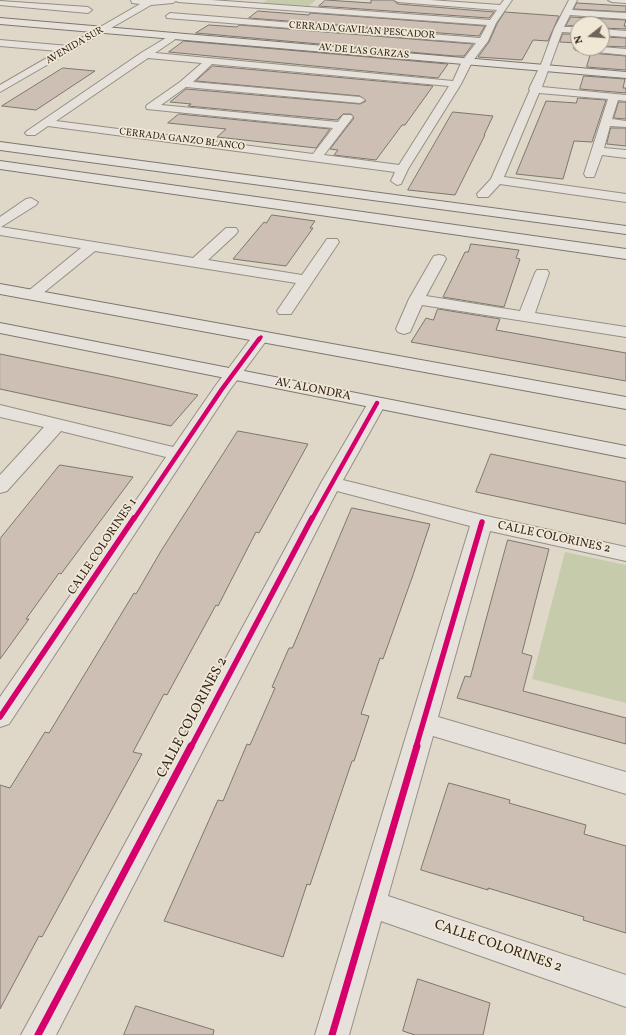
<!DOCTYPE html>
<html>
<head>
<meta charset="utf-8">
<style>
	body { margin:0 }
	#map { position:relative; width:626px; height:1035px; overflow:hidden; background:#dfd8c8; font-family:Vollkorn,serif }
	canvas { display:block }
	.north { position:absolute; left:570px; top:16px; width:40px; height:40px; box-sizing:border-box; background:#f0e8d5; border:1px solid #a49a8c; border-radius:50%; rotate:253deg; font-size:11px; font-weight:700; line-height:16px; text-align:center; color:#32241e }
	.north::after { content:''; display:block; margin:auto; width:14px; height:18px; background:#6f635a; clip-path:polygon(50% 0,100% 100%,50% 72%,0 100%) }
</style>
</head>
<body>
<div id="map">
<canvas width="626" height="1035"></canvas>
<div class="north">N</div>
</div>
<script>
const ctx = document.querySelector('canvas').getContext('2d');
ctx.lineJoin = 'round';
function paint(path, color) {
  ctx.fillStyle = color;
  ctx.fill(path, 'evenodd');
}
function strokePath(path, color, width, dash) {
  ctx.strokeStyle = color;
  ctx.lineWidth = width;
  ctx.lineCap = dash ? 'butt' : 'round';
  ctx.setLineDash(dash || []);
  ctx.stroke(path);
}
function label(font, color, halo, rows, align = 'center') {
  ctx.font = font + ' Vollkorn,serif';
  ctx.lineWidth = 3.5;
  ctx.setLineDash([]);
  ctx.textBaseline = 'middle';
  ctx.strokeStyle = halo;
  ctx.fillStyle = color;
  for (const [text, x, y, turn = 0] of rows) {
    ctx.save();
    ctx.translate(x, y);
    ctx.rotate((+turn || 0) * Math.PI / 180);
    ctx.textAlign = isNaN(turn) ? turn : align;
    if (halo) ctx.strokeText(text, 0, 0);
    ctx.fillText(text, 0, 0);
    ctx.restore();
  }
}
const green = new Path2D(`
	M267,0H316L309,6L263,3Z
	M565,552L626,565V703L532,679Z`);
const building = new Path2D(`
	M326,0L371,3V0H393L398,4L494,12L489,18L319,6Z
	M577,3L626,6V12L574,9Z
	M258,11L309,15L310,13L485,26L479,36L249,18Z
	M505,12L559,16L548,41L533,40L522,60L478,57L489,42L497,24Z
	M571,17L626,20L624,26H626V29L602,28V24L566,26Z
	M209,25L237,27L239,25L473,44L464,56H454L196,33Z
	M563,34H578V43L560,42Z
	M602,37L626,38V47L602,46Z
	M184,41L448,64L438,78L169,52Z
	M591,53L626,56V70L587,67Z
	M213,66L433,86L405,125H402L376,160L334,155L338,150L330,149L354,118L351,114H343L337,120L188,106L191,104L170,102L186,89L360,104L366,101L360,96L196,81Z
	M63,68L95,71L36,110L2,106Z
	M584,76L625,79L623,88H626V93L580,89Z
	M578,98L606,100L592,142L574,141L563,179L516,174L546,101L576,103Z
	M619,102H626V119L614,118Z
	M453,112L493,116L484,135H485L455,195L408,190Z
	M179,114L330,129L316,148L217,137L226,129L168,123Z
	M611,128H626V146L607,144Z
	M272,215L315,221L310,228H313L286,266L233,259L264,222L266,223Z
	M471,244L519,250L516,258L520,259L504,307L443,297L465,252H468Z
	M438,309L500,319L496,330L626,353V381L411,342L426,318L433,320Z
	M0,354L114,377L198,395L171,426L0,389Z
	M238,431L308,444L259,533L256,532L218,606L216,605L167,695L164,694L133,752L142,754L42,937L39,936L0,1009V785L10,788L45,732L49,733L134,593L136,594L161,551Z
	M491,454L626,482V524L476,492Z
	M60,465L133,477L61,574L59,573L26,619H29L0,659V539Z
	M352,508L430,524L413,575L383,659L380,658L361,714L369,716L354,761H352L310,885L307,884L283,957L164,921L218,800L223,801L247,744L250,745L275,688L272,687L289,648H292Z
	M508,540L549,549L522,653L532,656L523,691L626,718V744L457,698L465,676L470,677Z
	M449,783L510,800L509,803L586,825L584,834L626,846V933L583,920L584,917L488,888V890L421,870Z
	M418,979L490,1003L483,1035H415L403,1031Z
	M136,1006L214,1030L213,1035H124Z`);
const minor = new Path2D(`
	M174,0H211L490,20L497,10L398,2L394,0H430L500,5L504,0H512L496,23L488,41L472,62L461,84L408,169L401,184L397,185L391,181L395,172L48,126L35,135H27L25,133L27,131L141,53L174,33L177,34V38L155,53L453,81L462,61L476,43L167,18L166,16L170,13L480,38L487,25L178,2ZM148,58L202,63L180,82L147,105L146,107L147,109L333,128L313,154L56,121ZM212,64L449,86L399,165L324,155L353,117L351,115H343L338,122L161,105L186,87L360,103L365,100L360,97L193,82Z
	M569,0H577L572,10L626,13V19L570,15L564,27H578V33L562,32L542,87L626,95V101L618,100L612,119L626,121V127L610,126L604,148L626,150V158L602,155L594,177H586L584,174L608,99L539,93L504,177L626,194V202L500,184L488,197H478L477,194L491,179L530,90L529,89L542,62L554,29Z
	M608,0H626V3L612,2Z
	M0,1L88,7L92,10L88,13L0,5Z
	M602,29L626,31V37L602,35Z
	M0,40L69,46L74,49L69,52L0,46Z
	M578,45V48L602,47L626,49V55L576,50L574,48Z
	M31,198L38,202L36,205L1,227L193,258L226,228H236L238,231L236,234L208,260L302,275L327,239H337L339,242L291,314H279L277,311L296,283L95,251L37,298H27L24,295L27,292L81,248L0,235V217L26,199Z
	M439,255L444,256L446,259L426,296L520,311L535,273L537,270H547L549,273L535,313L626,327V337L422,305L410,332L404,334L398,332L396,329L409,299L432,259L434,256Z
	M261,332L267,333L269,337L229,391L9,724L0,727V697L166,457L61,431L7,491L0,493V475L44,427L0,417V405L173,447L216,385L255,333Z
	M377,398L383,399L386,403L343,480L482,515L626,547V561L490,531L438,717L626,772V794L433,736L388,896L626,975V1007L381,921L349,1035H315L470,526L337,491L56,1035H21L321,483L368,403L371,399Z`);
const tertiary = new Path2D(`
	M131,0H177L173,3L151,5L0,92V85L140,4L132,3Z`);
const secondary = new Path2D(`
	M0,18L626,72V78L0,24Z
	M0,142L626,226V234L0,150Z
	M0,161L626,249V259L0,169Z
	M0,284L626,397V409L0,294Z
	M0,323L626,446V458L0,333Z`);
const cyclewayFar3 = new Path2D(`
	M259,340L261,337`);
const cyclewayFar2 = new Path2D(`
	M134,519L222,389L259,339
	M312,519L377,403`);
const cyclewayFar1 = new Path2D(`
	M0,717L134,518
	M191,747L312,518
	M416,747L482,522`);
const cycleway = new Path2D(`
	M38,1035L191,746
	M332,1035L417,746`);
const farStreetnames = [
	["CERRADA GAVILAN PESCADOR",362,31,4],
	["AVENIDA SUR",75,46,-30],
	["AV. DE LAS GARZAS",364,52,5],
	["CERRADA GANZO BLANCO",182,140,7]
];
const streetNames = [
	["AV. ALONDRA",313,390,11],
	["CALLE COLORINES 2",554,538,12],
	["CALLE COLORINES 1",103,547,-56]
];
const nearStreetnames = [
	["CALLE COLORINES 2",193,718,-62],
	["CALLE COLORINES 2",498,947,19]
];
paint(green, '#c6cbac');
paint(building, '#cdbfb3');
strokePath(building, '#7c776e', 1);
strokePath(minor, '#958f85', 2);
strokePath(tertiary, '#958f85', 2);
strokePath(secondary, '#7c776e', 2);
paint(minor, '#e6e2db');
paint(tertiary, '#e6e2db');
paint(secondary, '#e6e2db');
strokePath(cyclewayFar3, '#d6006c', 3.5);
strokePath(cyclewayFar2, '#d6006c', 4.5);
strokePath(cyclewayFar1, '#d6006c', 5.5);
strokePath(cycleway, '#d6006c', 7);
label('10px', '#32241e', '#f0e8d5', farStreetnames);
label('12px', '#32241e', '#f0e8d5', streetNames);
label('14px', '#32241e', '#f0e8d5', nearStreetnames);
</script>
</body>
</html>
